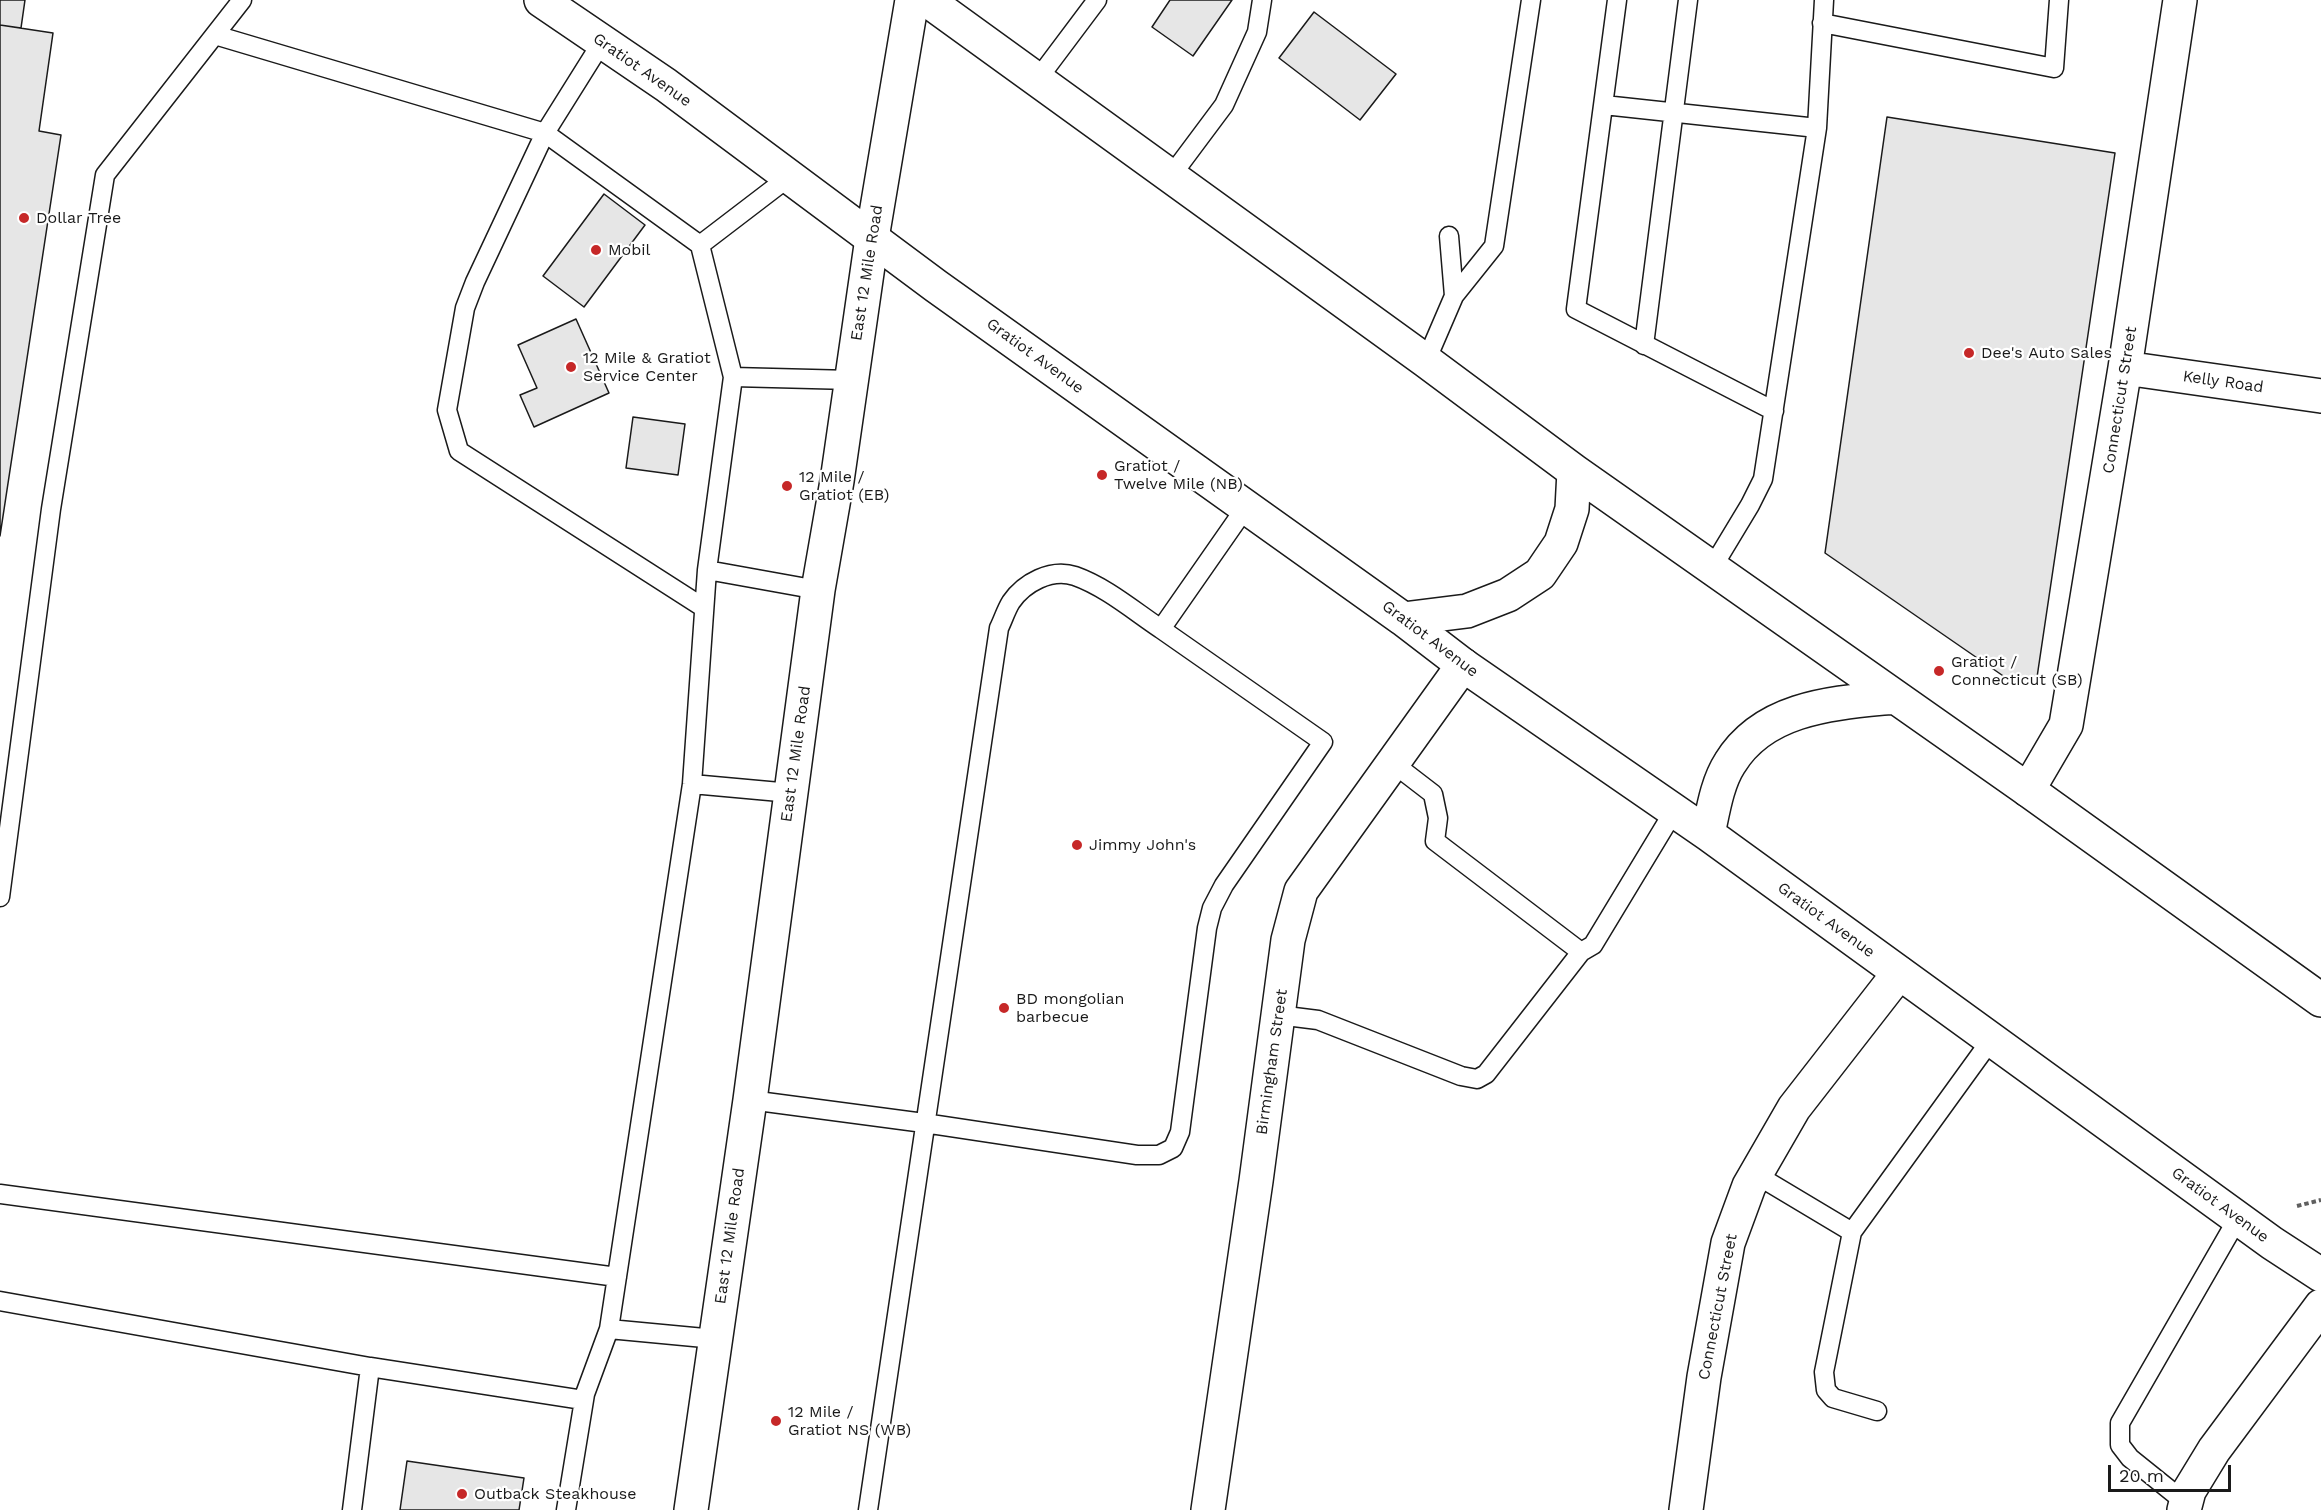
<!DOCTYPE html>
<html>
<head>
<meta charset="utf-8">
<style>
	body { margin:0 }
	#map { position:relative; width:2321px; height:1510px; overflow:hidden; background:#fff; font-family:"Work Sans",sans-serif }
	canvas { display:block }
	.scale { position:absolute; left:2108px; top:1465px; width:123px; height:27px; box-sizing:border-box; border:3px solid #1a1a1a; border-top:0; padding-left:8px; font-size:18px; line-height:21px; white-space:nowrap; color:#1a1a1a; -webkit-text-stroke:4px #fff; paint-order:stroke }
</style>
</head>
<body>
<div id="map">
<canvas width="2321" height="1510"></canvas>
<div class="scale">20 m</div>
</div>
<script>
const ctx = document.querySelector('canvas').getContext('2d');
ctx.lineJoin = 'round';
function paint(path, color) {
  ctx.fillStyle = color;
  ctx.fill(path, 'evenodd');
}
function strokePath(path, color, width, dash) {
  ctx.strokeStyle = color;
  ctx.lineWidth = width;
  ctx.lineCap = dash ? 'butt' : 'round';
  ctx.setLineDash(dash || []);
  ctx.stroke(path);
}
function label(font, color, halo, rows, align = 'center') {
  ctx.font = font + ' "Work Sans",sans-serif';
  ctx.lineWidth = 4.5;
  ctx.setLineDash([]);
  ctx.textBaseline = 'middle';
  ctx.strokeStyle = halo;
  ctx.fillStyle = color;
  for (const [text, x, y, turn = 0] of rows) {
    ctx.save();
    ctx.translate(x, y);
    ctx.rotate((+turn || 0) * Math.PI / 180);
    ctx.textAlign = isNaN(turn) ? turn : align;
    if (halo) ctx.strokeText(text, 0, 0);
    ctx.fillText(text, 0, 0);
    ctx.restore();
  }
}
const building = new Path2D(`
	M0,0H25L21,28L0,25Z
	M1170,0H1232L1193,56L1152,27Z
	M1314,12L1396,74L1360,120L1279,58Z
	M0,25L53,33L39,131L61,135L0,536Z
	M1887,117L2115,153L2036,684L2012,682L1825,553Z
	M604,194L645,225L584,307L543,276Z
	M576,319L609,393L534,427L520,395L537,388L518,345Z
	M633,417L685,424L678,475L626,468Z
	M407,1461L524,1478L519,1510H400Z`);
const path = new Path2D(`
	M2297,1206L2321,1200`);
const service = new Path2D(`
	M1617,0L1576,309L1774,411
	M1822,23L2054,68L2059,0
	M215,35L545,133L475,282L465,308L447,410L459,451L704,608
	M602,42L545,133L700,245
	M1037,80L1097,0
	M1604,105L1817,128
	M1171,176L1224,105L1257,32L1262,0
	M1449,236L1454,296
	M1644,345L1688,0
	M1426,361L1454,296L1494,246L1531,0
	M733,377L700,245L789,177
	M1712,568L1750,505L1763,479L1817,128L1824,0
	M707,570L692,784L609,1329L715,1339
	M818,590L707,570L733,377L851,380
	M1394,764L1433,794L1438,818L1435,841L1581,952L1593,945L1674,811
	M692,784L791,793
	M0,897L51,509L105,175L242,0
	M1278,1015L1318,1020L1461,1076L1477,1079L1486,1074L1581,952
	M750,1100L924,1123L1137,1155H1159L1173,1148L1180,1132L1207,928L1212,908L1224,885L1323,742L1161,629
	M1755,1174L1852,1232
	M0,1194L617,1277
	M0,1301L370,1367
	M1877,1411L1833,1398L1826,1390L1824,1372L1852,1232L1991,1040
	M2186,1503L2130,1458L2120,1445V1423L2238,1218
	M352,1510L370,1367L583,1400
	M566,1510L585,1394L609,1329
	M868,1510L999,628C1003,620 1006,610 1011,602C1024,583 1051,568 1075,576C1106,587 1134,611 1161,629L1246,507`);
const minor = new Path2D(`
	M2125,368L2321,396
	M2028,790L2066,725L2125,368L2180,0
	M1208,1510L1256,1181L1288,940L1301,891L1463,665
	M1686,1510L1704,1377L1728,1243L1749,1186L1794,1108L1899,973
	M2184,1510L2189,1491L2214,1450L2321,1306`);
const secondary = new Path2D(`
	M691,1510L750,1100L818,590L837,481L872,238L912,0`);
const primary = new Path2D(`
	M541,0L666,85L936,286L1403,619L1463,665L1708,834L2272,1243L2321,1275
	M927,0L1426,361L1574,471L2028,790L2321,1000
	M1403,619L1467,611L1508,595L1540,574L1561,543L1572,509L1574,471
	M1708,834C1713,811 1717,783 1730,763C1765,706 1836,703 1895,697`);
const markers = [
	[24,218,6,"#c62828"],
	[596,250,6,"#c62828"],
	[1969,353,6,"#c62828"],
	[571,367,6,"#c62828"],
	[1102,475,6,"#c62828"],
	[787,486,6,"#c62828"],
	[1939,671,6,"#c62828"],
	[1077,845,6,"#c62828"],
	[1004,1008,6,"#c62828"],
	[776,1421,6,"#c62828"],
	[462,1494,6,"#c62828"]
];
const streetNames = [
	["Gratiot Avenue",642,70,35],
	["East 12 Mile Road",867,273,-81],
	["Gratiot Avenue",1035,356,36],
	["Kelly Road",2223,382,8],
	["Connecticut Street",2120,400,-81],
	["Gratiot Avenue",1430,639,37],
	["East 12 Mile Road",796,754,-82],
	["Gratiot Avenue",1826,920,36],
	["Birmingham Street",1272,1062,-82],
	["Gratiot Avenue",2220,1205,36],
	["East 12 Mile Road",730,1236,-82],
	["Connecticut Street",1718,1307,-79]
];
const poiNames = [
	["Dollar Tree",36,218],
	["Mobil",608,250],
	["Dee's Auto Sales",1981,353],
	["12 Mile & Gratiot",583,358],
	["Service Center",583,376],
	["Gratiot /",1114,466],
	["Twelve Mile (NB)",1114,484],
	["12 Mile /",799,477],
	["Gratiot (EB)",799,495],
	["Gratiot /",1951,662],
	["Connecticut (SB)",1951,680],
	["Jimmy John's",1089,845],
	["BD mongolian",1016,999],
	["barbecue",1016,1017],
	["12 Mile /",788,1412],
	["Gratiot NS (WB)",788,1430],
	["Outback Steakhouse",474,1494]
];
paint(building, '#e6e6e6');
strokePath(building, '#1a1a1a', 1.5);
strokePath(service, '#1a1a1a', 21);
strokePath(minor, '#1a1a1a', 36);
strokePath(secondary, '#1a1a1a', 36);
strokePath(primary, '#1a1a1a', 36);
strokePath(path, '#5f5f5f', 4, [4.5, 3]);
strokePath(service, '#fff', 18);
strokePath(minor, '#fff', 33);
strokePath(secondary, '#fff', 33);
strokePath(primary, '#fff', 33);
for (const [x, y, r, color] of markers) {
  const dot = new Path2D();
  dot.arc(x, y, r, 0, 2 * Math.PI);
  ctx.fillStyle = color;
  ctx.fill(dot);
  strokePath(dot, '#fff', 2);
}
label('16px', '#1a1a1a', '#fff', streetNames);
label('16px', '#1a1a1a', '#fff', poiNames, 'left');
</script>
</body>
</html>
